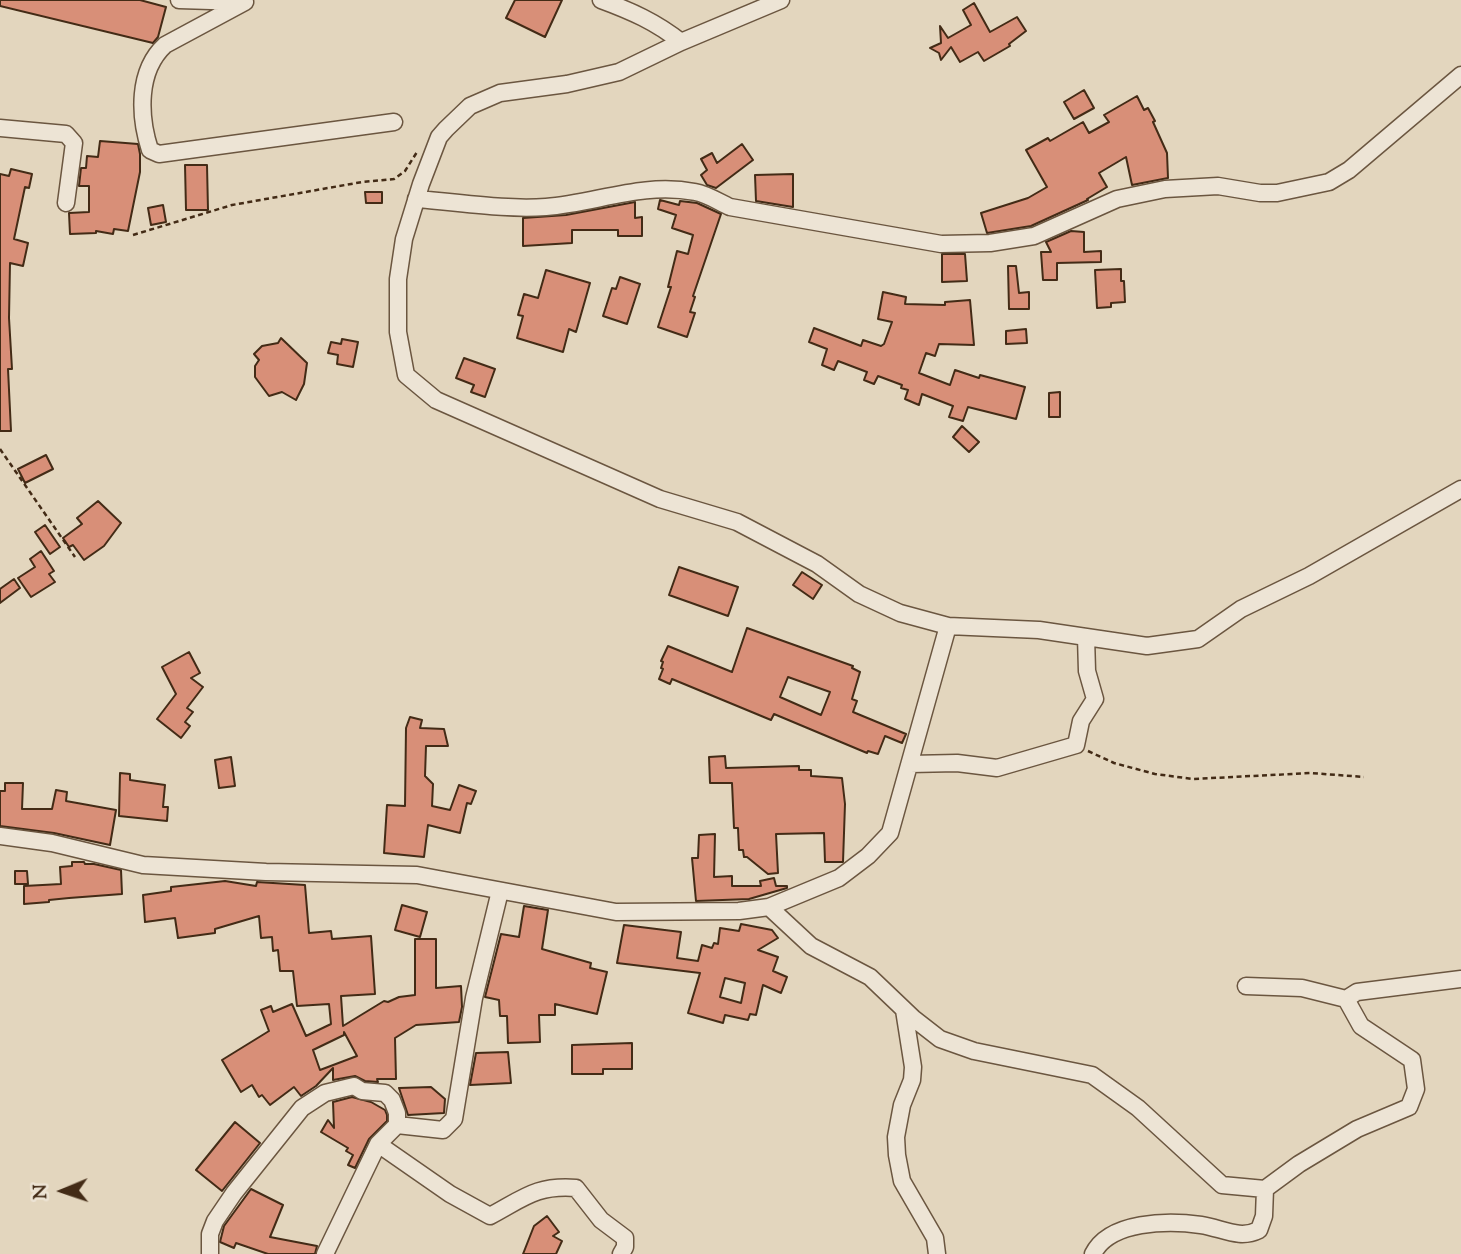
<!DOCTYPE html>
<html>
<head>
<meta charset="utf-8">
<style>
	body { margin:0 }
	#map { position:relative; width:1461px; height:1254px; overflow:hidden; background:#e3d6be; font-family:"Sorts Mill Goudy",serif }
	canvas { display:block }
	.north { position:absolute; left:28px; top:1156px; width:70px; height:70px; -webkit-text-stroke:5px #ede4d5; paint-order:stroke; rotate:268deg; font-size:19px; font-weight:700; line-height:28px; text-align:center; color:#432b16 }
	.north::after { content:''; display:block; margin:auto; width:24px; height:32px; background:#432b16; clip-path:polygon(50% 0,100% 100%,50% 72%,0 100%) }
</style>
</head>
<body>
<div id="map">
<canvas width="1461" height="1254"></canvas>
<div class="north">N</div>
</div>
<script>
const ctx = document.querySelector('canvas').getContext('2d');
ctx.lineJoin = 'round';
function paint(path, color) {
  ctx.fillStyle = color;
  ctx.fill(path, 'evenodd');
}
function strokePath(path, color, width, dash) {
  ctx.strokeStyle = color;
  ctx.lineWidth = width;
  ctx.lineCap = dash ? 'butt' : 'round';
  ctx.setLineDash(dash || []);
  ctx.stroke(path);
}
const building = new Path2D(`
	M0,0H140L166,7L158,37L153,43L0,6Z
	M515,0H562L545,37L506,18Z
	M974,3L990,32L1017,17L1026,31L1009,44L1010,46L984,61L978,52L960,62L951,47L941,60L939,53L930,48L941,43L940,26L948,38L971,25L963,10Z
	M1084,90L1094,108L1074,119L1064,102Z
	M1137,96L1144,110L1148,108L1155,121L1153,122L1167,153L1168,178L1132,185L1126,157L1099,173L1107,187L1087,199L1088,200L1031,226L987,233L981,213L1028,198L1047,187L1026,150L1048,138L1050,141L1083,122L1089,133L1109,122L1104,115Z
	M100,141L138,144L140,154V172L128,231L114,229L113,234L96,231V233L70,234L69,213L89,212V186H79L81,168H86L87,156L98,157Z
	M742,144L753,160L716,188L707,185L701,175L707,170L701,159L712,153L717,163Z
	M185,165H207L208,210H186Z
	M11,169L32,174L29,188L25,187L14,239L28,243L23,266L10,263L9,318L12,369H8L11,431H0V174L9,176Z
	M793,174V207L756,201L755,175Z
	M365,192H382V203H366Z
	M660,200L679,205L680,201L697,203L721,214L693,296L695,297L690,312L695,313L687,337L658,327L671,287H668L677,251L688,254L693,235L672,228L676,215L658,209Z
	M635,202V218L642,217V236H618V230H572V243L523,246V218L566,215Z
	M163,205L166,222L151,225L148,208Z
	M1071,231L1084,232V252L1101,251V262L1057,263V280H1043L1041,252H1051L1046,242Z
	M942,254H965L967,281L942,282Z
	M1008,266H1016L1019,293L1029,292V309H1009Z
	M1121,269V281H1124L1125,302L1111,303V307L1097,308L1095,270Z
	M546,270L590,283L576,332L569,329L563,352L517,338L523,316L518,315L524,294L538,298Z
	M620,277L640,284L627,324L603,316L612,288L616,289Z
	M883,292L906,297L905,304L945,305V302L970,300L974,345L939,344L935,356L926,353L919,373L950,385L955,370L979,378L980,375L1025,387L1016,419L968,407L963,421L949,417L953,406L922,394L919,405L905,399L908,390L901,388L902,385L878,376L874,384L864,380L867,372L838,361L834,370L822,365L827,349L809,342L814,328L861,346L863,340L881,346L884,344L892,322L878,319Z
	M1026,329L1027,343L1006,344V331Z
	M281,338L307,363L304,384L296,400L282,392L269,396L255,377V366L259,360L254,354L262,346L278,343Z
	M342,339L358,342L353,367L337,364L338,355L328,353L331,342L341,344Z
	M464,358L495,369L485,397L471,392L474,385L456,378Z
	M1060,392V417H1049V393Z
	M962,426L979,442L969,452L953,437Z
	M46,455L53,469L25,483L18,469Z
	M98,501L121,523L104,546L84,560L73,545L69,547L63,538L82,524L77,518Z
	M45,525L60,547L50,554L35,532Z
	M41,551L54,571L49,574L55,582L31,597L18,578L35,567L30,559Z
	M679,567L738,587L728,616L669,595Z
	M802,572L822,585L813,599L793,585Z
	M14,579L20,588L0,603V589Z
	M747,628L853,666L852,668L860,672L852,699L857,701L853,712L906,734L902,743L885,736L878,754L868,751L867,753L774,714L771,720L672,679L670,684L659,679L663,669L661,668L663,662L661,661L668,646L732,672ZM788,677L830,692L821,715L780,697Z
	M189,652L200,673L191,678L203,687L187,708L193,712L185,722L190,726L181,738L157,719L176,694L162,667Z
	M410,717L422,720L420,728L444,729L448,746H426L425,776L433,784L432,806L450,810L459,785L476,791L471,804L467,803L460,833L428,825L424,857L384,853L387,805L405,806L406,728Z
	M725,756L726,768L799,766V770H811V776L842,778L845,804L843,862H825L824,833L776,834L778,873L768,874L747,857H744L743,850H739L738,828H734L732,783H710L709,757Z
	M231,757L235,786L219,788L215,760Z
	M120,773L130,774V780L165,785L163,807H168L167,821L119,816Z
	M5,783H23L22,809H52L56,790L67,792L66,801L116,810L110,845L54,833L0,826V791H5Z
	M715,834L714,877L732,876V886H761L760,881L774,878L776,886H787V888L749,899L696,901L692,858H698L699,835Z
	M72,862H84L85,864H94L121,870L122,894L69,898L49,900V902L24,904V886L61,884L60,867L72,866Z
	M15,871H27L28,884H15Z
	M225,881L256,886L257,882L305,885L309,933L331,931L332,939L371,936L375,994L341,996L343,1026L384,1001L388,1002L399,997L415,995V939H436V988L461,986L462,1007L459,1022L416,1025L395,1038L396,1079H377L378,1082L365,1081L355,1076L333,1080V1068L316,1086L301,1096L294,1087L270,1105L262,1095L259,1097L252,1085L241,1092L222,1060L269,1031L261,1010L271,1006L273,1012L292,1004L306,1036L331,1024L329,1004L297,1006L293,971H280L278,950L273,951L272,937L261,938L259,916L215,929V933L178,938L175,918L145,922L143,895L171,891V887ZM344,1032L357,1056L320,1070L313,1050L344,1035Z
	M402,905L427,912L420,937L395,930Z
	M524,906L548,910L542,949L591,963L590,968L607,972L597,1014L555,1004V1015H539L540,1042L508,1043L507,1016H500L499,1000L485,997L501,934L519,937Z
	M741,924L772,930L778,938L758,950L778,957L773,971L787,977L781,993L763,985L756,1015L750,1014L748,1020L725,1015L723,1023L688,1013L700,973L617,963L624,925L681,932L677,958L698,961L702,945L712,948L714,943L718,944L720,928L739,931ZM725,978L745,983L741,1003L720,997Z
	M632,1043V1069H603V1074H572V1045Z
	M508,1052L511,1083L470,1085L476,1053Z
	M431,1087L445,1099L444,1113L408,1115L399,1088Z
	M352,1097L371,1102L385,1110L387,1115V1121L369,1139L355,1168L348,1165L353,1155L346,1151L348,1148L321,1132L328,1120L334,1128L333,1102Z
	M235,1122L260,1143L222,1191L196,1170Z
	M251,1189L283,1205L270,1237L317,1246L315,1254H268L236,1243L234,1248L220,1242L224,1226Z
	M547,1216L559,1232L553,1236L562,1241L556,1254H523L534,1226Z`);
const path = new Path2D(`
	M133,235L232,205L362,182L394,179L405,171L417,152
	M0,449L75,557
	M1088,751L1114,763L1155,774L1193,779L1311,773L1364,777`);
const minor = new Path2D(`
	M179,0L243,2
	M601,0C631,11 656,22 681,42
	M781,0L681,42L619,72L567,84L500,93L470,106L446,129L439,137L421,184L404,239L398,279V332L406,375L436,400L660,499L737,522L817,564L859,594L900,613L948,626L1039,630L1147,646L1198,639L1241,609L1309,576L1461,489
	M245,2L165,45C137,71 139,116 150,150L159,154L394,122
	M0,128L66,134L74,143L66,203
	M416,199C459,202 503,210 546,207C597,203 642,182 695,192C707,194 719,202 730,207L941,244L990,243L1034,236L1117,199L1165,189L1218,186L1260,193H1277L1329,182L1349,170L1461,75
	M910,764L957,763L997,768L1076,745L1081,721L1095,699L1087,671L1086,637
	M0,836L52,843L143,865L266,872L417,875L616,912L739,911L769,907L839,878L868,856L890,833L948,626
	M769,907L811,946L870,977L913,1018L940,1039L974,1051L1092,1075L1138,1108L1222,1185L1265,1189L1299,1164L1357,1129L1409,1107L1416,1089L1412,1060L1361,1026L1346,999
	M1246,986L1302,988L1346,999L1357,992L1461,979
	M904,1010L913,1067L912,1080L902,1105L896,1137L897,1155L902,1181L935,1238L937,1254
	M378,1144L450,1194L490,1216C524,1198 536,1185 576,1188L601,1220L625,1238V1247L621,1254
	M210,1254V1234L215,1221L234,1193L302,1108L325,1093L354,1086L362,1091L385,1093L392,1100L397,1113V1125
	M325,1254L378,1144L397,1125L443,1130L454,1119L474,998L500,891
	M1093,1254C1109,1221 1168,1220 1201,1225C1222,1228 1239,1240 1259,1230L1264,1216L1265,1189`);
paint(building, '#d88f78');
strokePath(building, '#432b16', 2);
strokePath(minor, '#6b5640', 19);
strokePath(path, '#432b16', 2.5, [5, 3.5]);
strokePath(minor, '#ede4d5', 16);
</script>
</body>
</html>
